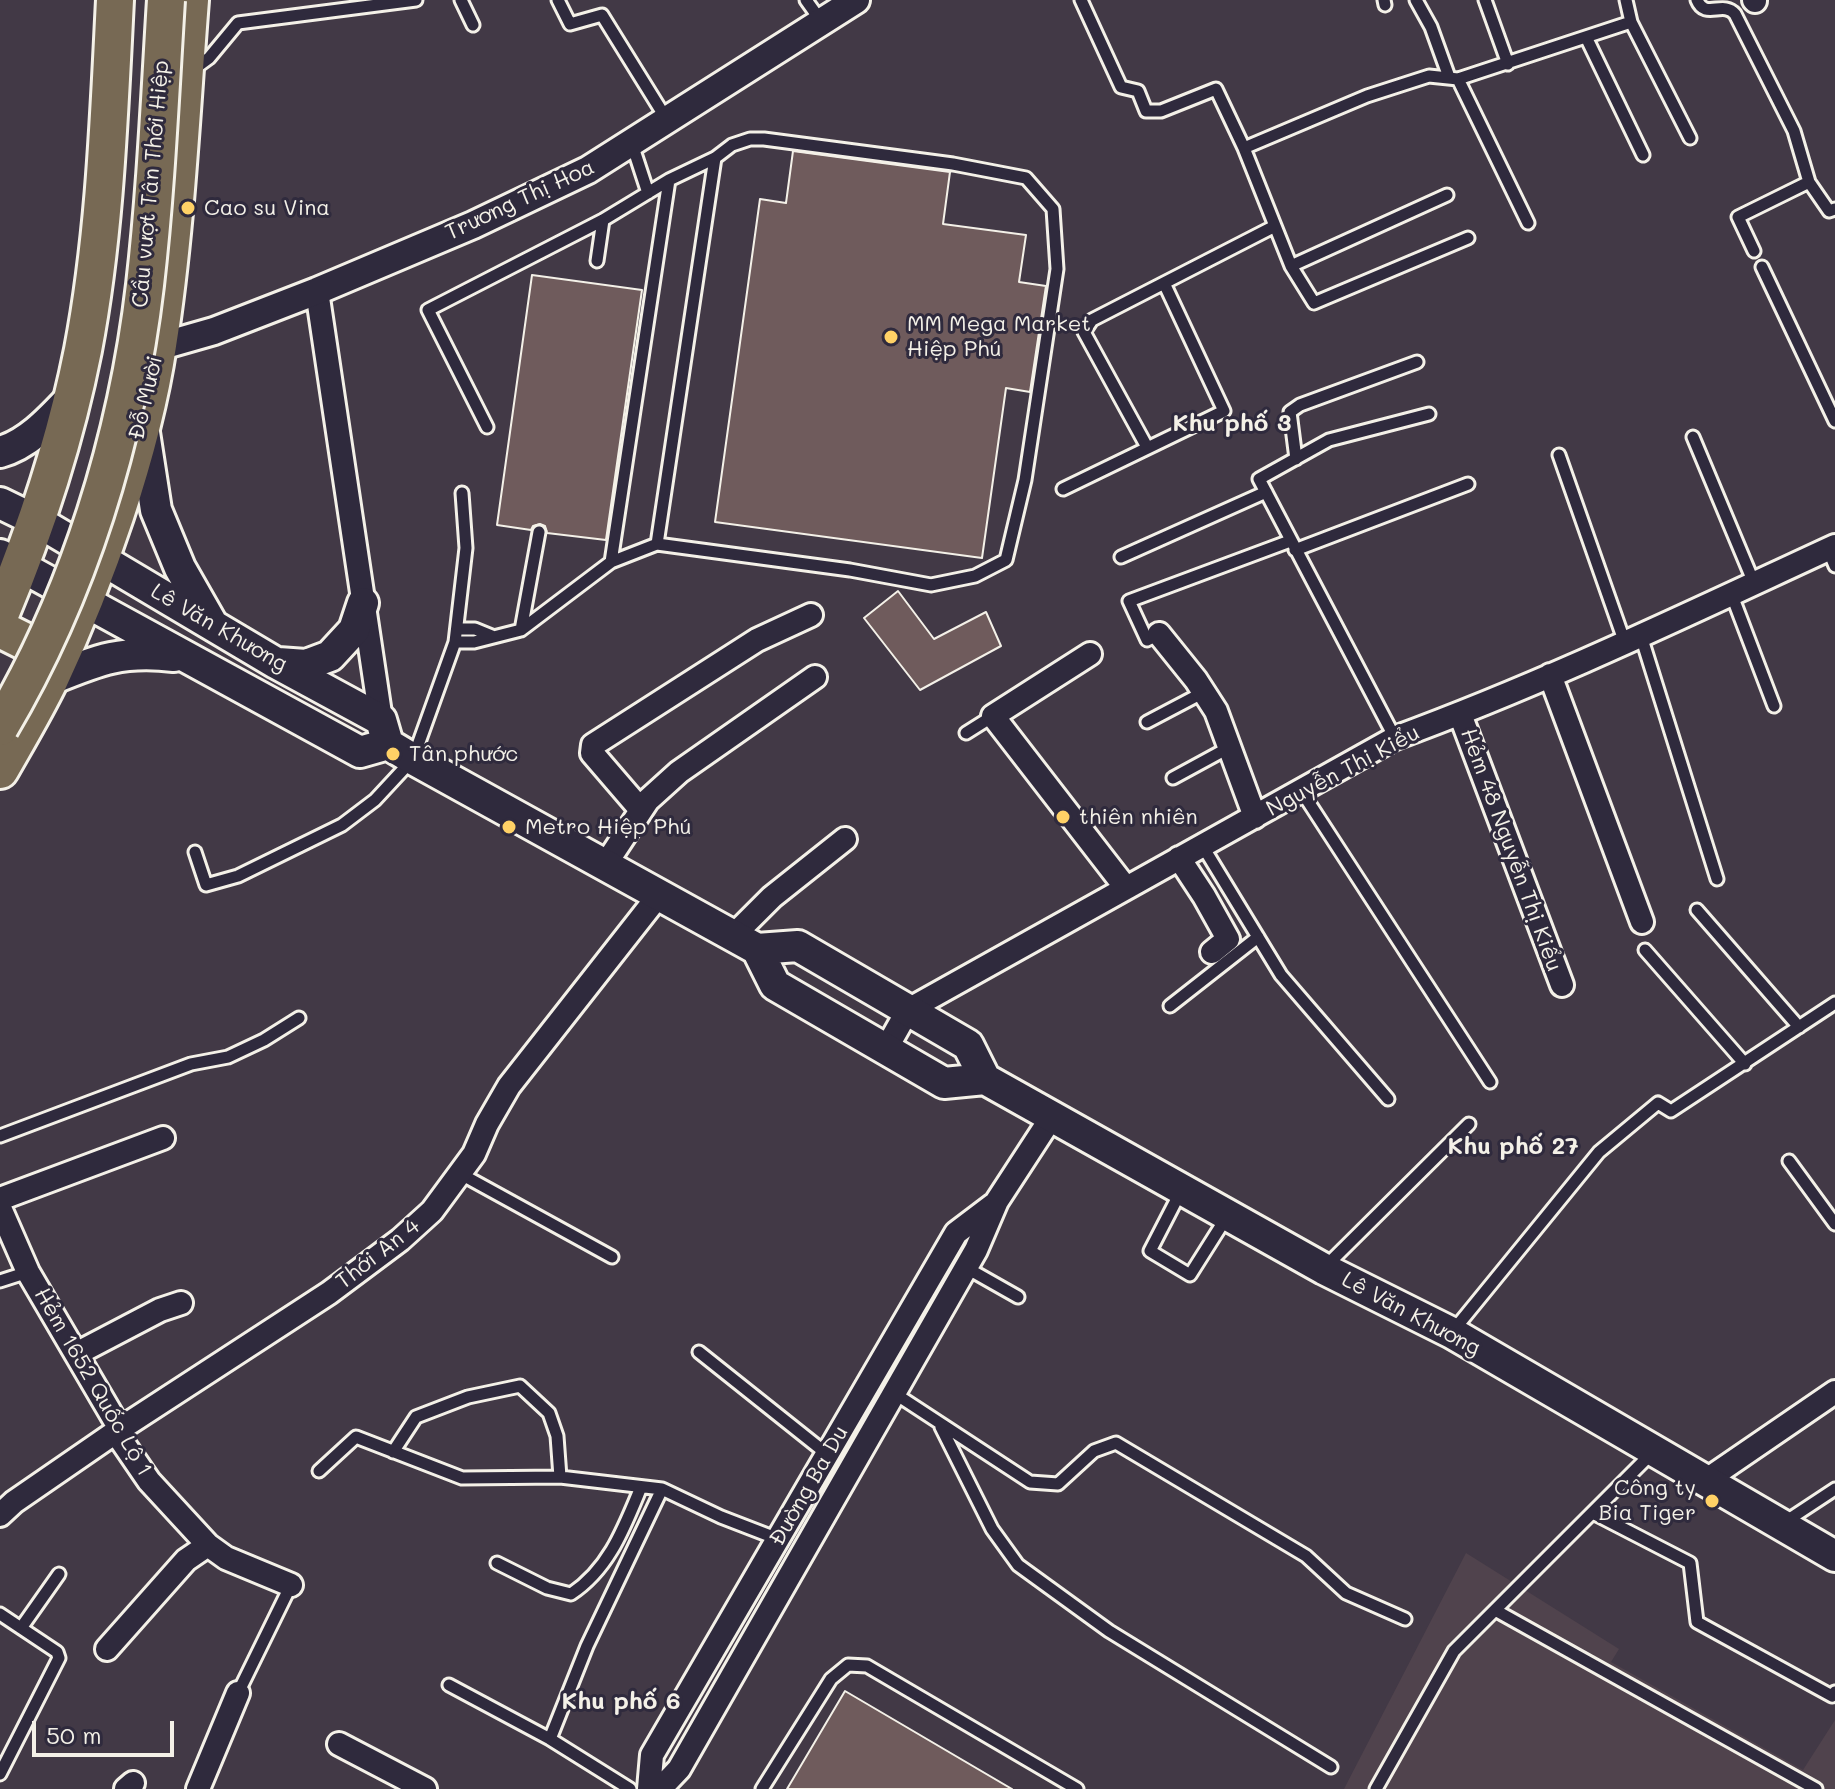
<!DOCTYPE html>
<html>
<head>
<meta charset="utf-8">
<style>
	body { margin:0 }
	#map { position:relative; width:1835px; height:1789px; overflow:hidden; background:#423946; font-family:Mali,sans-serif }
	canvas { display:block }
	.scale { position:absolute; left:32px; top:1721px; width:142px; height:36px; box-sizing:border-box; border:4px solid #f4f1e8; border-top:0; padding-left:10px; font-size:24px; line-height:28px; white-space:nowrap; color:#f4f1e8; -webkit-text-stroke:6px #2f2a3d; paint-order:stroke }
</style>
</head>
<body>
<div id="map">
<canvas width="1835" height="1789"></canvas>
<div class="scale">50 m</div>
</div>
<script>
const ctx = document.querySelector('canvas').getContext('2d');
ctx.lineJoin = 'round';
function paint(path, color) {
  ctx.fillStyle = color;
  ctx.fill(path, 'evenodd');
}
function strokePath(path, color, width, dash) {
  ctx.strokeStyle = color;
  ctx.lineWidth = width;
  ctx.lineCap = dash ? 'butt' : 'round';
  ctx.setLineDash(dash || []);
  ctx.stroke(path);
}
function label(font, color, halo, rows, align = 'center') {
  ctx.font = font + ' Mali,sans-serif';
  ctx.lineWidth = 6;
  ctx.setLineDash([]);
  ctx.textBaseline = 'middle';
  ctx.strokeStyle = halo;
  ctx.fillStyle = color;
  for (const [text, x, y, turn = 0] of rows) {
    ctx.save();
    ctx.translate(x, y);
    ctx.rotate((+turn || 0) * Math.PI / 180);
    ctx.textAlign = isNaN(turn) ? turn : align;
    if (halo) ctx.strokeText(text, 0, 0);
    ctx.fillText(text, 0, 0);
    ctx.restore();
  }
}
const built = new Path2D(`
	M1466,1553L1619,1649L1611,1662L1803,1770L1835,1720V1789H1344Z`);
const building = new Path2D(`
	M793,151L950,172L943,224L1026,235L1019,282L1046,286L1030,392L1006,388L982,558L715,522L760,199L786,203Z
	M532,275L642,290L606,540L547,533L545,526L540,524L533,526L531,530L497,525Z
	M898,591L934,639L986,612L1001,646L920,690L864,618Z
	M845,1691L1012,1789H787Z`);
const service = new Path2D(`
	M461,0L473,25
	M558,0L570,24L602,15L667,120
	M806,0L821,21
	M1081,0L1121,87L1138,91L1146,111H1161L1216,89L1244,148L1291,266L1314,303L1468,238
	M1384,0L1385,5
	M1416,0L1431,27L1449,77
	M1485,0L1508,64
	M1626,0L1631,22
	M1697,0C1705,20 1723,0 1735,14L1794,131L1809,182
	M1586,37L1643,155
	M194,69L209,58L238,23L416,0
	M1458,79L1528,223
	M632,144L648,193
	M1244,148L1367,96L1429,76L1458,79L1631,22L1690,138
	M1754,251L1738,217L1809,182L1829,211L1835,209
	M597,261L603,220
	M1291,266L1447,195
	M1762,267L1835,421
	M1693,437L1754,583
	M1147,447L1084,332L1092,320L1275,226
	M1559,455L1625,643
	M1296,459L1290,412L1300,405L1417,362
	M1063,489L1224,411L1164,283
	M657,544L715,158
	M1828,549L1835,566
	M1295,550L1468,484
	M1121,557L1266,492
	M611,562L669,180
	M1731,593L1774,706
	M457,629H475L492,636
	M521,630L539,532
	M1159,634L1147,640L1129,601L1290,541
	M1641,636L1717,879
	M455,642H474L521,630L611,562L657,544L850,570L931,585L975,576L1006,560L1025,480L1057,269L1053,209L1026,178L953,164L764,139H750L732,145L715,158L669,180L603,220L428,310L487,427
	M1147,722L1204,692
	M966,733L993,716
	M1395,738L1259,479L1329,440L1429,414
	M1173,778L1230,747
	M1302,792L1490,1082
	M1202,845L1281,975L1388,1099
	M195,852L206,885L238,876L342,825L375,800L413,759L455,642L466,548L462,493
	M1697,910L1799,1027
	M1645,950L1745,1064
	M1170,1006L1258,937
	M0,1136L191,1064L228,1057L264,1040L299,1018
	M1789,1161L1835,1224
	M459,1173L612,1257
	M1182,1189L1150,1251L1190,1275L1226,1218
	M965,1267L1018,1297
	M1324,1268L1469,1124
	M0,1281L28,1272
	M1453,1331L1599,1152L1658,1103L1671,1111L1835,1003
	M699,1352L827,1454
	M894,1393L1030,1482L1058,1484L1094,1451L1116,1443L1306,1556L1346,1593L1405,1619
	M941,1427L992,1529L1018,1565L1109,1631L1331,1767
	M393,1452L416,1417L468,1397L520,1386L549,1413L557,1436L560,1477
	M319,1471L356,1437L462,1478L560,1477L662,1489L721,1517L778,1539
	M1593,1513L1690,1563L1697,1622L1832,1696L1835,1692
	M1785,1522L1835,1489
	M497,1563L547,1588L571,1594C609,1569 624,1528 641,1487
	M1495,1610L1816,1789
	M0,1614L57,1652L59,1658L0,1774
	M21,1628L59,1574
	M449,1685L550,1739
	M238,1693L291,1585
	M630,1789L550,1739L587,1646L662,1489
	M762,1789L831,1679L848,1665L867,1666L1077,1789
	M1376,1789L1454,1651L1653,1452`);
const minor = new Path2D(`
	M1754,0L1755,1
	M317,291L381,720
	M1159,634L1196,680L1216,711L1255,817
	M1090,654L993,716L1126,888
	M1550,675L1642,922
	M1460,714L1562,985
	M641,810L592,753L593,745L757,640L811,615
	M1179,858L1204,896L1228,939L1212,952
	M605,865L648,800L679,772L815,677
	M733,936L772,897L845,839
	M886,1049L908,1010L1395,738C1545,683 1690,613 1835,546
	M0,1199L163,1138
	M0,1208L28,1272L120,1429L121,1440L149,1481L208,1545L226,1558L291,1585
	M76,1354L160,1310L181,1303
	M1705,1481L1835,1392
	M0,1515L14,1502L120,1429L329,1293L400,1240L432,1211L474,1154L487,1124L509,1086L659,895
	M107,1649L186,1560L208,1545
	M339,1744L425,1789
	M126,1789L133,1783
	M198,1789L238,1693
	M649,1789L652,1755L956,1233L993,1205
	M660,1789L679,1769L976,1250L997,1201L1053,1115`);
const tertiary = new Path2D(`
	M158,347L214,331L317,291L473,225L588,170L856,0`);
const secondary = new Path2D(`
	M143,426L156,510L180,568L212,624
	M0,452C29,444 52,418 72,397
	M0,503L37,521L276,663L381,720L388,744L413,759L757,949L798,946L968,1045L985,1079
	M0,555L360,752L388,744
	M278,663L306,665L330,656L354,630L363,603
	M49,680C98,660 120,650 174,656
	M757,949L775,985L944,1083L985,1079L1324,1269L1452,1333L1835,1556`);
const trunk = new Path2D(`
	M0,615C36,529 65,441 83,350C105,235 109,117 115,0
	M0,629L58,658
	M0,770C17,740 35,710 50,679C96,581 142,452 158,345C176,230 181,115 190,0`);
const trunkBridge = new Path2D(`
	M0,727C79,594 127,438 145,285C156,190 160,95 166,0`);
const markers = [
	[188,208,8,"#ffd166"],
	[891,337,8,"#ffd166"],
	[393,754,8,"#ffd166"],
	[1063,817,8,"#ffd166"],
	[509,827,8,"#ffd166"],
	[1712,1501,8,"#ffd166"]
];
const streetNames = [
	["Cầu vượt Tân Thới Hiệp",151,184,-85],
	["Trương Thị Hoa",520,200,-25],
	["Đỗ Mười",146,398,-77],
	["Lê Văn Khương",219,628,30],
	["Nguyễn Thị Kiểu",1343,771,-28],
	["Hẻm 48 Nguyễn Thị Kiểu",1511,850,70],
	["Thới An 4",378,1254,-38],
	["Lê Văn Khương",1411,1314,28],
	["Hẻm 1652 Quốc Lộ 1",93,1382,60],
	["Đường Ba Du",809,1486,-60]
];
const poiNames = [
	["Cao su Vina",204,208],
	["MM Mega Market",907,324],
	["Hiệp Phú",907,349],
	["Tân phước",409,754],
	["thiên nhiên",1079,817],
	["Metro Hiệp Phú",525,827],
	["Công ty",1696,1488,"right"],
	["Bia Tiger",1696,1513,"right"]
];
const neighbourhoodNames = [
	["Khu phố 3",1232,424],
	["Khu phố 27",1513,1147],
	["Khu phố 6",621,1702]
];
paint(built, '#50434d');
paint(building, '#6f5b5c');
strokePath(building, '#f4f1e8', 2);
strokePath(service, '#f4f1e8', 17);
strokePath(minor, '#f4f1e8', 28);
strokePath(tertiary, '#f4f1e8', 32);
strokePath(secondary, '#f4f1e8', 36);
strokePath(trunk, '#f4f1e8', 42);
strokePath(service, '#2f2a3d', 11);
strokePath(minor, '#2f2a3d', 22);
strokePath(tertiary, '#2f2a3d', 26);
strokePath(secondary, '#2f2a3d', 30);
strokePath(trunk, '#776954', 36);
strokePath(trunkBridge, '#f4f1e8', 42, []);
strokePath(trunkBridge, '#776954', 36);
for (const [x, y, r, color] of markers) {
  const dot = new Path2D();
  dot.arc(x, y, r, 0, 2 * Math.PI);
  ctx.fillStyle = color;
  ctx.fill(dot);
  strokePath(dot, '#2f2a3d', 3);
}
label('22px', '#f4f1e8', '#2f2a3d', streetNames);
label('22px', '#f4f1e8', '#2f2a3d', poiNames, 'left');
label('bold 24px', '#f4f1e8', '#2f2a3d', neighbourhoodNames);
</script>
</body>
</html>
